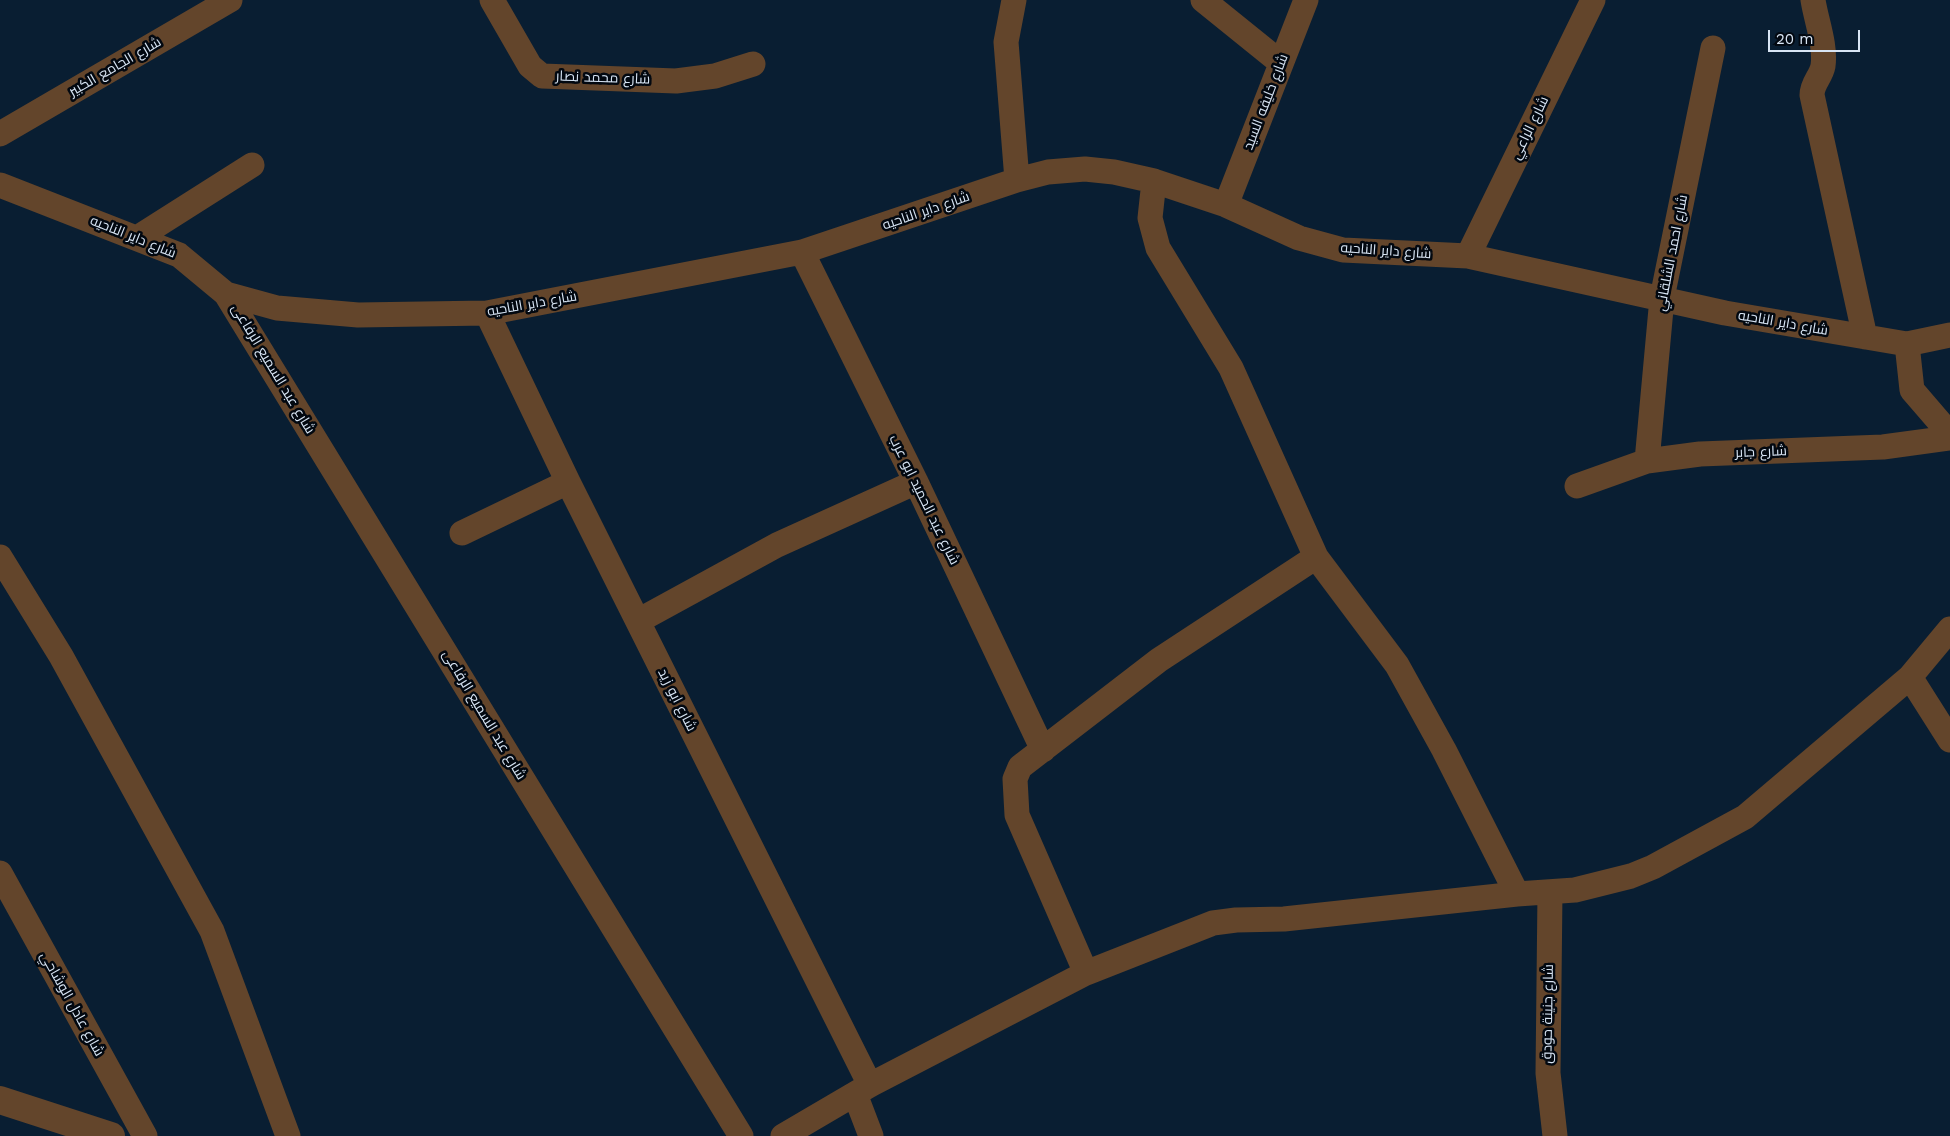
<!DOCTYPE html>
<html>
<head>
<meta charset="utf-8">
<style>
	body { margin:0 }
	#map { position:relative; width:1950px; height:1136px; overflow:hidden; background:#091e32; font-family:"Work Sans",sans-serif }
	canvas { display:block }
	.scale { position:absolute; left:1768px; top:30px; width:92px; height:22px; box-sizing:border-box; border:2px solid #d8e5f4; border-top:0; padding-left:6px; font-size:15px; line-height:18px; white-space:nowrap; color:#d8e5f4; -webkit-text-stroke:4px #020810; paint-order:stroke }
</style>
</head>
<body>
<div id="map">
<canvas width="1950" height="1136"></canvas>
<div class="scale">20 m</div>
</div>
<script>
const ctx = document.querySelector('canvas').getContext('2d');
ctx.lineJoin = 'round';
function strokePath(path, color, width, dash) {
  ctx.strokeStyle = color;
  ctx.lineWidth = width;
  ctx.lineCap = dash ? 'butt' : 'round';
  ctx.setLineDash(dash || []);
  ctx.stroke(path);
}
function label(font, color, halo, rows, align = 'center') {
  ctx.font = font + ' "Work Sans",Cairo,sans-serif';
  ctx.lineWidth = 5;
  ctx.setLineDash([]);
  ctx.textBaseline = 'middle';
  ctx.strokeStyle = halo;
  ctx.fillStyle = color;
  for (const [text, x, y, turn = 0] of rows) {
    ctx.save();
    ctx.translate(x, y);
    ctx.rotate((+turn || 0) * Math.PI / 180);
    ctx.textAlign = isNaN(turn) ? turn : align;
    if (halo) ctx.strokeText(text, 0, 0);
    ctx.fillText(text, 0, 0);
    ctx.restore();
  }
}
const minor = new Path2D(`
	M492,0L530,66L542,76L676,81L715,76L753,64
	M1014,0L1006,42L1017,180
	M1203,0L1281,63
	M1813,0C1816,20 1826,45 1823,66C1821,77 1812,83 1812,95L1865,337
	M0,134L230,0
	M1154,181L1150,218L1158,248L1231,368L1316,557L1397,665L1444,750L1517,894
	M0,185L179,255L226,294L277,308L358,315L487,313L802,252L1017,180L1048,172L1085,169L1114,172L1154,181L1226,205L1299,238L1343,250L1468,256L1725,313L1907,344L1950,335
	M1226,205L1306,0
	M137,238L252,165
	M802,252L916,482L1043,750
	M1468,256L1593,0
	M226,294L741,1136
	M487,313L568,482L870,1085
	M1907,344L1912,390L1950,434
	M1647,461L1662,298L1713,48
	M1577,486L1647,461L1700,454L1883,447L1950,438
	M462,533L568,482
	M0,557L61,656L212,931L288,1136
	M638,621L777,545L916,482
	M1910,677L1950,740
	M0,873L145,1136
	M1550,892L1548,1073L1555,1136
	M1086,973L1017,815L1015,779L1020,767L1159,660L1316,557
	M855,1094L871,1136
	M783,1136L870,1085L1086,973L1213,923L1236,920L1284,919L1517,894L1575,890L1631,876L1653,867L1745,817L1910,677L1950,629`);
const tertiary = new Path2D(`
	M0,1100L111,1136`);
const streetNames = [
	["شارع الجامع الكبير",115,67,-30],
	["شارع محمد نصار",603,78,2],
	["شارع خليفه السيد",1266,102,-69],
	["شارع الراعي",1530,128,-64],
	["شارع داير الناحيه",926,211,-19],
	["شارع داير الناحيه",133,237,22],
	["شارع داير الناحيه",1386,251,4],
	["شارع احمد الشلقاني",1672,253,-79],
	["شارع داير الناحيه",532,304,-10],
	["شارع داير الناحيه",1783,323,10],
	["شارع عبد السميع الرفاعى",273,369,59],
	["شارع جابر",1761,452,-2],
	["شارع عبد الحميد ابو عرب",924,500,64],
	["شارع ابو زيد",677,700,63],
	["شارع عبد السميع الرفاعى",484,715,59],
	["شارع عادل الوشاحي",72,1004,61],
	["شارع جنينة حودق",1548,1014,-89]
];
strokePath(minor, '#63452b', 25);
strokePath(tertiary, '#63452b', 28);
label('14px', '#d8e5f4', '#020810', streetNames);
</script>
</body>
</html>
